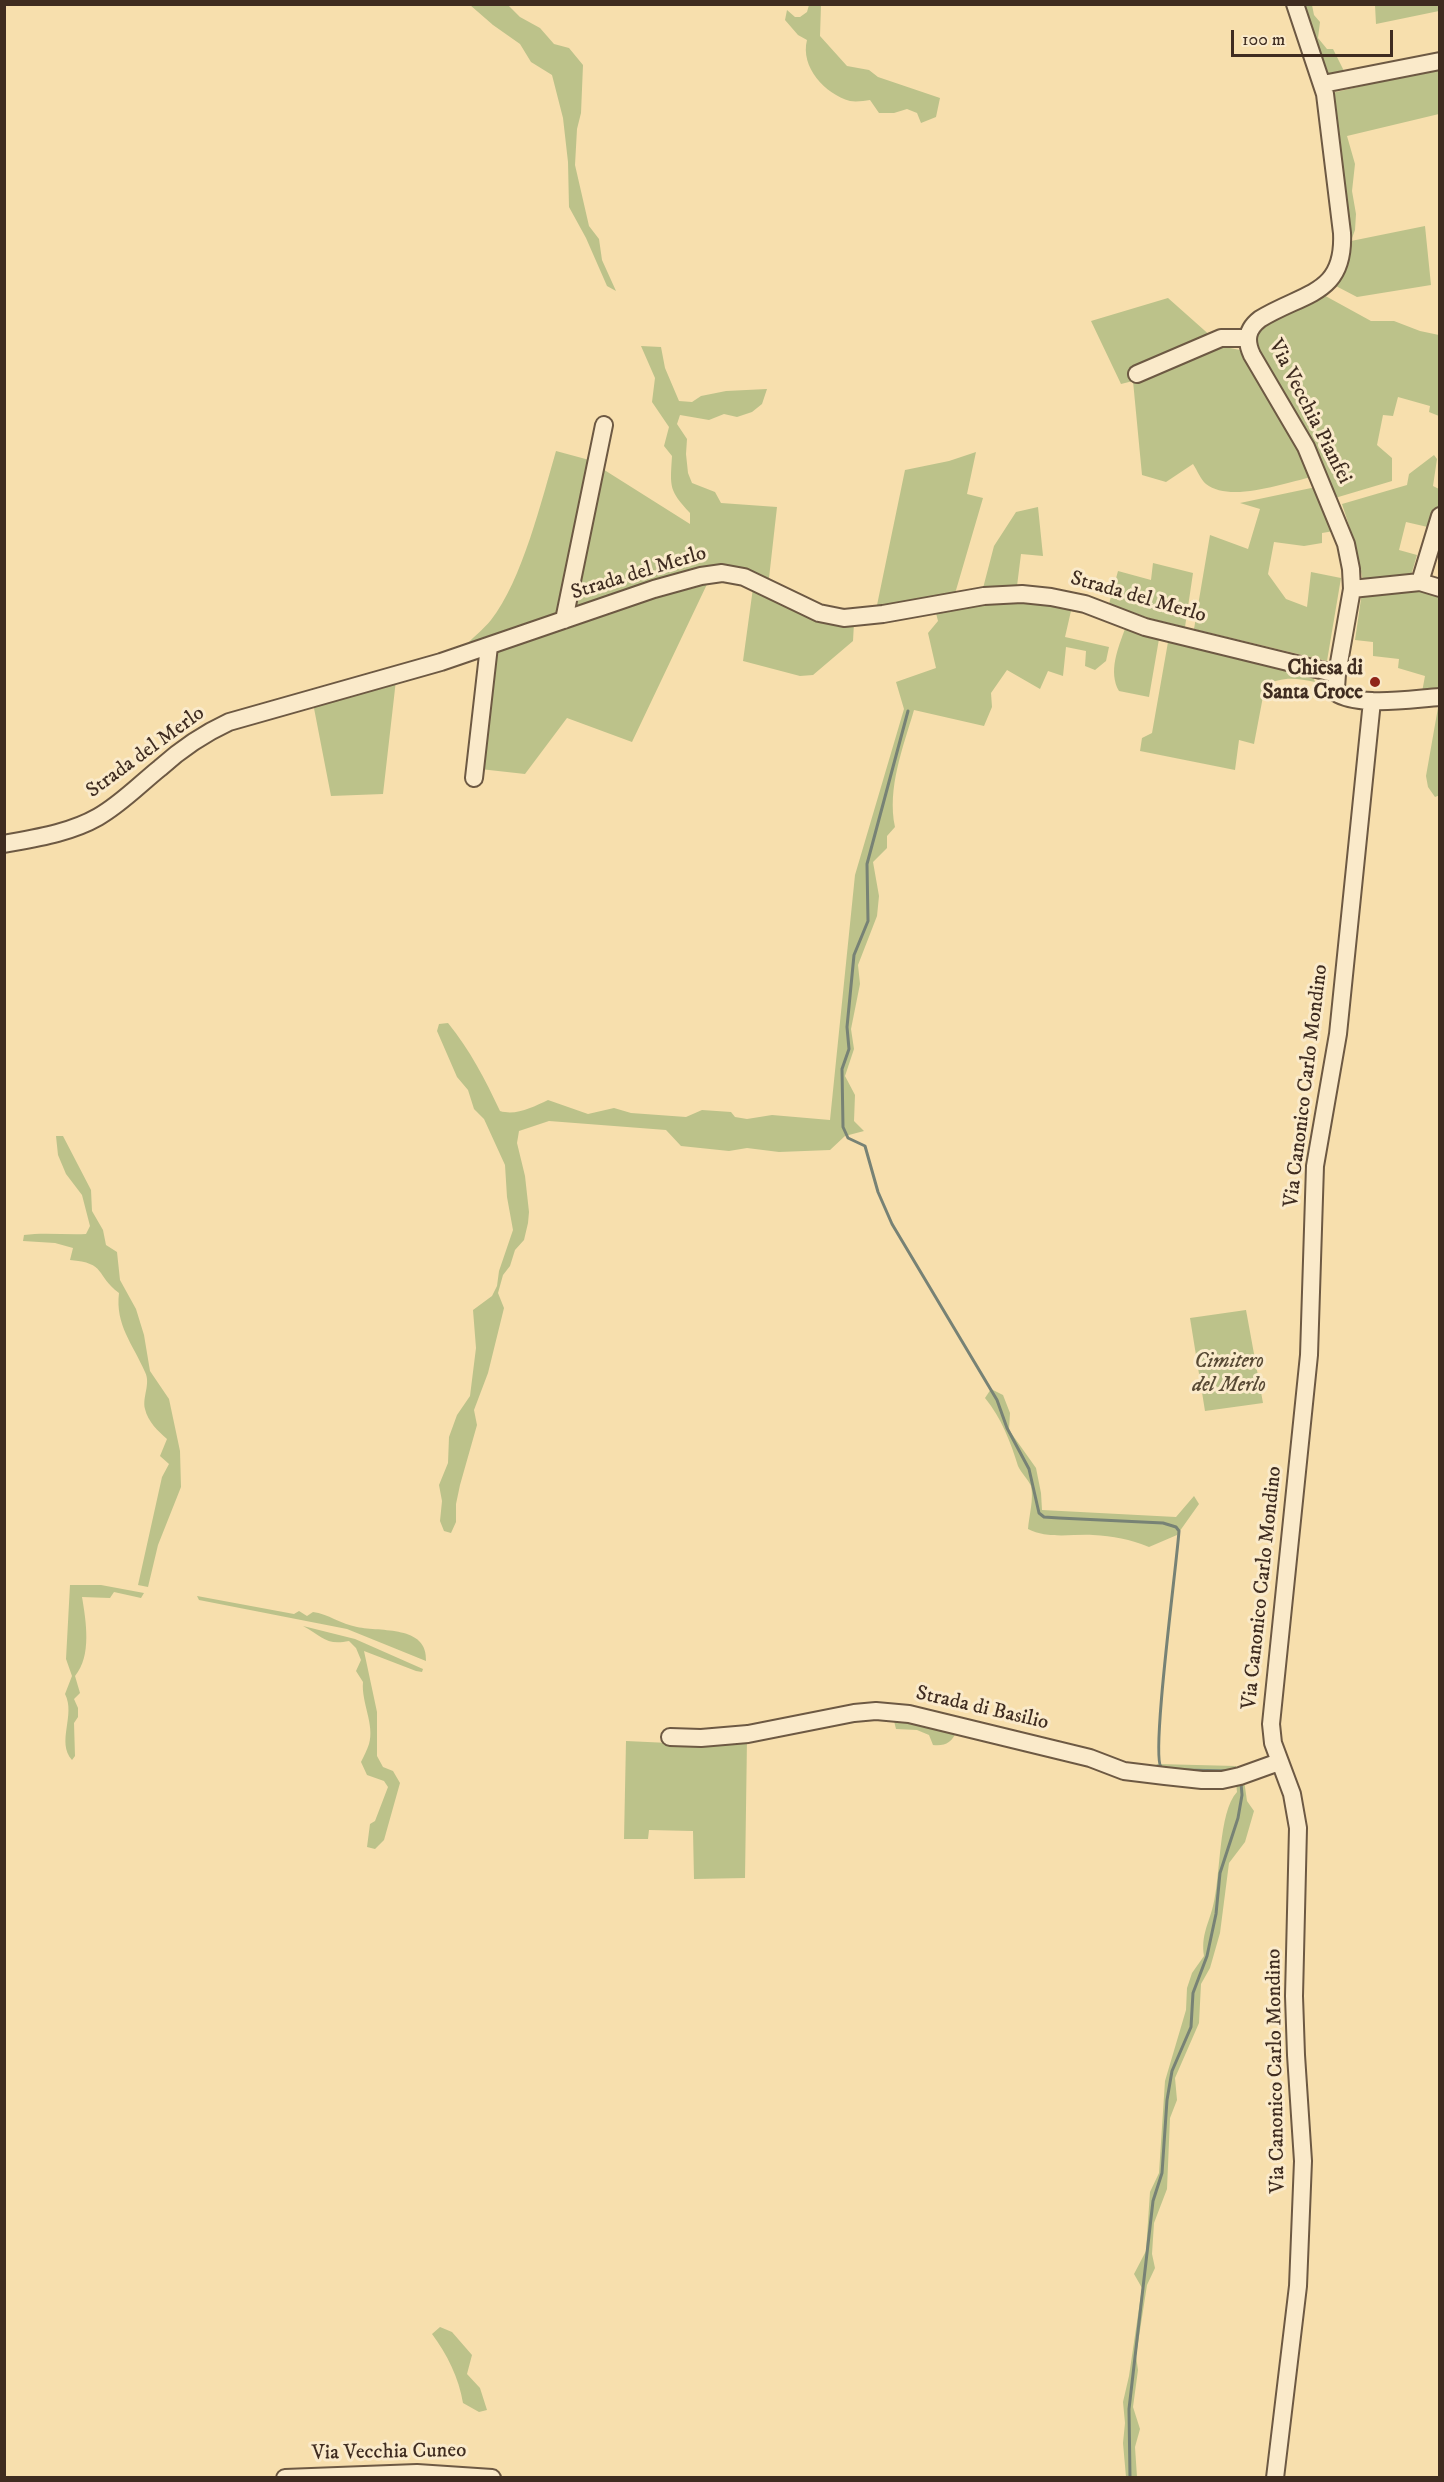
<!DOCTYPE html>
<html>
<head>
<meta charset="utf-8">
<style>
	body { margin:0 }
	#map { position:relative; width:1444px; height:2482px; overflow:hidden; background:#f7dfad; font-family:"IM FELL DW Pica",serif }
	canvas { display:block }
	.frame { position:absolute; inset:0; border:6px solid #3f2c20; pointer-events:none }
	.scale { position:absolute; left:1231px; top:30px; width:162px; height:27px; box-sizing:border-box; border:3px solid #3f2c20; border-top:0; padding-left:8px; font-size:18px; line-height:21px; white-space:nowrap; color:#3f2c20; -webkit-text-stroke:4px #faeaca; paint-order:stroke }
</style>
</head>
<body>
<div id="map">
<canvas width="1444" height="2482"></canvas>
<div class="frame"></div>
<div class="scale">100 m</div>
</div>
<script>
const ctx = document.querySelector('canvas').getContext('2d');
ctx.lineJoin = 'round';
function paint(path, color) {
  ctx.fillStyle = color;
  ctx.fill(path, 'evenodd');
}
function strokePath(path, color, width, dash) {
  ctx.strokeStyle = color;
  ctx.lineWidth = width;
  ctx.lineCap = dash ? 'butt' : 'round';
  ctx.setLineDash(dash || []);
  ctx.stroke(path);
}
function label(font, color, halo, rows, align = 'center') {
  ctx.font = font + ' "IM FELL DW Pica",serif';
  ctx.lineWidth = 6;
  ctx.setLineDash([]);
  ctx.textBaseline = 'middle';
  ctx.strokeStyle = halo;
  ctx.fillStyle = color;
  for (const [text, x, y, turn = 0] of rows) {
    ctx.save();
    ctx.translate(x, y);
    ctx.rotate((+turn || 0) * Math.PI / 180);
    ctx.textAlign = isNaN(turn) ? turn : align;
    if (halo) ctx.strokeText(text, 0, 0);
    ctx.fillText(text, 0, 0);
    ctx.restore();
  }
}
const green = new Path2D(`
	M470,5H508L520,17L540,28L554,44L569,48L583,65L581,113L577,129L575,165L589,226L599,239L602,260L616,291L607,286L586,238L569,207L568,162L563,118L552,75L531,62L520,44L493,25Z
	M809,5H821L820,36L847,66L869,70L878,77L940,98L936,117L921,123L917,113L907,109L894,113H879L870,100C864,101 856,102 850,101C825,94 800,67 807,40L798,35L785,20L787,10L795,17H800L807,12Z
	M1300,5H1312L1314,15L1320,22L1318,38L1327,49H1333L1345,73L1326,76Z
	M1375,5H1439V11L1376,24Z
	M1439,68V114L1347,136L1355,164L1352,191L1356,214L1355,230L1351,241L1425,226L1431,285L1357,297L1334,285L1345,269L1350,241L1332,93Z
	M1320,293L1371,321H1394L1420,331L1439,335V416L1429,412L1430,406L1398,397L1393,416L1383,415L1377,445L1392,458V481L1335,498L1255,343L1257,331L1262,325Z
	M1168,298L1213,338L1215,345L1240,350L1272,398L1312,477C1284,483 1230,503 1206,484C1201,480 1197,470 1193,464L1166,482L1142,475L1133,381L1121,384L1091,321Z
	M641,346L661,347L665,368L679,401L692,402L701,396L726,391L767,389L762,404L752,412L737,417L724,414L709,420L680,415L677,424L687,439L686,454L688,473L692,483L715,492L721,503L777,507L769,578L774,587L749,574L569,613L598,466L690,524V513C669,490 670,488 672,456L664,446L669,427L652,402L655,378Z
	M556,451L593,461L562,615L462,649C471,639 483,630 491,620C522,581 542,499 556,451Z
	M976,452L967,494L983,498L954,597L876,610L905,470L949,461Z
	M1434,455L1437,459L1433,486L1439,489V504L1432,528L1406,522L1399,550L1417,555L1410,579L1364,585L1354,541L1342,504L1407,485L1409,474Z
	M1316,487L1334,531L1322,533V543L1304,546L1274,542L1268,574L1286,599L1307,607L1311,572L1341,578L1327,661L1194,629L1210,535L1248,549L1260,509L1240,503Z
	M1038,507L1043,556L1021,554L1017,586L982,592L994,546L1016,512Z
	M1153,563L1193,573L1185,627L1149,618L1109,604L1118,571L1151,580Z
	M709,580L632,742L567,718L525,774L480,769L494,650Z
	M1420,586L1439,592V692H1422L1425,676L1398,668L1399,659L1373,656V642L1355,640L1362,592Z
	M753,588L854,623L853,641L813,675L800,676L743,661Z
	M994,599L1068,604L1093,615L1071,611L1065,637L1109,647L1106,661L1095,670L1085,666L1086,651L1066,647L1063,676L1048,671L1040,689L1007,670L991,693L992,707L984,726L914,710C903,748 887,788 895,827L887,836V848L873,862L879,896L877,916L858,965L860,984L851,1029L854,1049L845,1076L855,1095L854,1121L864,1131L845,1136L830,1150L779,1152L747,1148L729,1151L681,1146L666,1130L549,1121L519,1131L517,1143L525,1176L529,1212L528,1223L524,1240L515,1250L510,1266L503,1275L498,1293L504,1308L488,1373L474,1410L477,1425L460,1485L456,1504V1522L451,1533L444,1531L440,1521L442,1501L439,1485L448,1463L449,1437L457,1415L470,1396L476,1348L473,1310L492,1296L497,1286L499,1271L513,1230L507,1197L505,1165L484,1119L474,1109L468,1090L457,1077L437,1031L439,1024L448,1023C470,1050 485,1079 500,1111C516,1116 533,1107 548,1100L588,1114L614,1108L631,1113L686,1117L702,1110L731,1112L735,1117L747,1119L772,1115L830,1120L855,875L904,709L896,682L936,668L928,633L938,621L935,609Z
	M1125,629L1159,639L1149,697L1119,691C1108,672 1118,648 1125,629Z
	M1168,642L1313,676L1315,682C1297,678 1281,676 1265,686L1254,744L1239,740L1235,770L1140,751L1142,738L1152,733Z
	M396,680L383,794L331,796L313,703Z
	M1439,702L1440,795L1435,797L1428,787L1426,776Z
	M56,1136H63L91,1190L92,1211L103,1230L106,1245L117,1252L120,1280L136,1309L144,1335L150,1371L169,1399L180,1451L181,1487L158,1545L148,1587L138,1585L162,1477L169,1464L160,1456L167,1439C158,1431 148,1422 145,1409C142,1397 151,1384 145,1372C133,1344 115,1325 119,1293C95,1275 107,1263 70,1260L73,1248L55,1243L23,1241L24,1235C44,1232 65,1235 86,1234L90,1226L82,1195L66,1174L58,1155Z
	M1246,1310L1263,1403L1205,1411L1190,1318Z
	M991,1389L1003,1395L1010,1413L1009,1430L1036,1468L1041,1493L1042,1510L1176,1517L1194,1496L1199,1504L1177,1535L1149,1547C1130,1539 1113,1536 1093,1535C1071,1534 1047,1539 1028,1529C1029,1516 1034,1499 1031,1486C1028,1479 1021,1473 1018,1466C1011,1443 1001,1417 985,1398Z
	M70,1585H101L144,1593L141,1598L114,1592L110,1598L82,1597C86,1621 92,1656 75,1676L80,1693L74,1699L78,1708V1717L74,1723L75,1756L72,1760C56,1742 76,1715 65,1694L72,1676L66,1659Z
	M197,1596L294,1614L299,1611L307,1616L313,1612C328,1614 341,1624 357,1627C381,1632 428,1625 426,1661L347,1629L199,1600Z
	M303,1626L355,1639L423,1669L422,1672L416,1671L364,1651L377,1712V1756L383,1767L393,1771L400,1783L384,1840L375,1849L367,1847L370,1824L375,1821L388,1787L384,1781L367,1775L361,1762C364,1756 367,1750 369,1744C375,1725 361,1702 363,1682L356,1671L361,1660L356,1648L349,1641C326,1646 322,1636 303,1626Z
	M893,1717L957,1731C951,1743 946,1746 933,1745L929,1735L917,1730L896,1729Z
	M747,1739L745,1878L694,1879L693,1831L649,1830L648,1839H624L626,1741L669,1743Z
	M1157,1764L1236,1766L1239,1772L1227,1775L1153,1770Z
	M1244,1780L1247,1801L1254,1811L1245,1842L1229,1863L1220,1933L1210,1968L1201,1984L1199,2023L1175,2078L1177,2100L1170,2118L1167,2189L1154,2223L1152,2254L1155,2268L1147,2285L1136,2356L1138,2370L1133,2407L1140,2429L1135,2447L1137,2477H1126L1123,2443L1125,2423L1123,2402L1129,2376L1142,2288L1134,2274L1146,2251L1150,2192L1159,2173L1165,2081L1186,2010L1187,1988L1192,1973L1204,1956C1201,1935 1208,1926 1213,1906C1221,1877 1218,1812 1237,1792L1236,1782Z
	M440,2327L452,2332L472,2355L467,2374L480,2388L487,2410L479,2412L463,2403C459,2378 447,2354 432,2334Z`);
const stream = new Path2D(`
	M908,711L867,864L868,921L854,955L847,1027L849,1049L842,1069L843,1127L848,1138L865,1146L878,1192L892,1224L997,1400L1007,1428L1029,1469L1039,1513L1044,1517L1059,1518L1163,1523L1176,1527L1179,1531C1177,1562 1151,1755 1161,1767
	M1183,1770L1230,1771
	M1130,2478L1129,2409L1153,2201L1162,2173L1167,2100L1172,2071L1191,2027L1193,1993L1207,1956L1216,1914L1220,1873L1238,1818L1242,1795L1241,1783`);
const minor = new Path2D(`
	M1295,4L1325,94L1342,233C1345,295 1304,292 1260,319C1247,329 1245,340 1252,355L1306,447L1346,544L1351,569L1352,589L1337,674
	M1323,84L1440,61
	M1137,374L1221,338H1248
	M1420,582L1440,588
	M1352,589L1420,582L1440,516
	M564,620L604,425
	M474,778L489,646
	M4,844C36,838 70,833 98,817C121,804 140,784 160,768C181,749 203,734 229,722L441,662L654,589L701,576L722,573L744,577L819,613L844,618L883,614L984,596L1022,594L1051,597L1085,604L1145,627L1337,674L1336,688L1338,694C1364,707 1411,699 1440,697
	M670,1737L701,1738L748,1734L854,1713L876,1711L909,1714L1090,1758L1124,1771L1165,1776L1202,1780H1222L1240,1776L1279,1762
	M285,2478L417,2473L492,2478
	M1275,2478L1298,2286L1303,2161L1296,2055L1294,1996L1298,1828L1292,1794L1273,1743L1271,1724L1309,1355L1315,1166L1338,1034L1372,701`);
const markers = [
	[1375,682,6,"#8f2418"]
];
const streetNames = [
	["Via Vecchia Pianfei",1309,412,63],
	["Strada del Merlo",639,574,-17],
	["Strada del Merlo",1138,598,16],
	["Strada del Merlo",146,753,-36],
	["Via Canonico Carlo Mondino",1307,1086,-83],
	["Via Canonico Carlo Mondino",1263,1588,-84],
	["Strada di Basilio",982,1709,13],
	["Via Canonico Carlo Mondino",1277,2071,-91],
	["Via Vecchia Cuneo",389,2453,-1]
];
const poiNames = [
	["Chiesa di",1363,670],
	["Santa Croce",1363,694]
];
const parkNames = [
	["Cimitero",1229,1363],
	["del Merlo",1229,1387]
];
paint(green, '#bcc28a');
strokePath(stream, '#778275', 3);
strokePath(minor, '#6d5943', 20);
strokePath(minor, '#faeaca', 16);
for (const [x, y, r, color] of markers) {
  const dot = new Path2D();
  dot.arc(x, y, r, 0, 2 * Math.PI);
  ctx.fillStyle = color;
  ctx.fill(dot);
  strokePath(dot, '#faeaca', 2);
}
label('21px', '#3f2c20', '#faeaca', streetNames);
label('bold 21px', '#3f2c20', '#faeaca', poiNames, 'right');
label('italic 21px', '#584a35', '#faeaca', parkNames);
</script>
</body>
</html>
